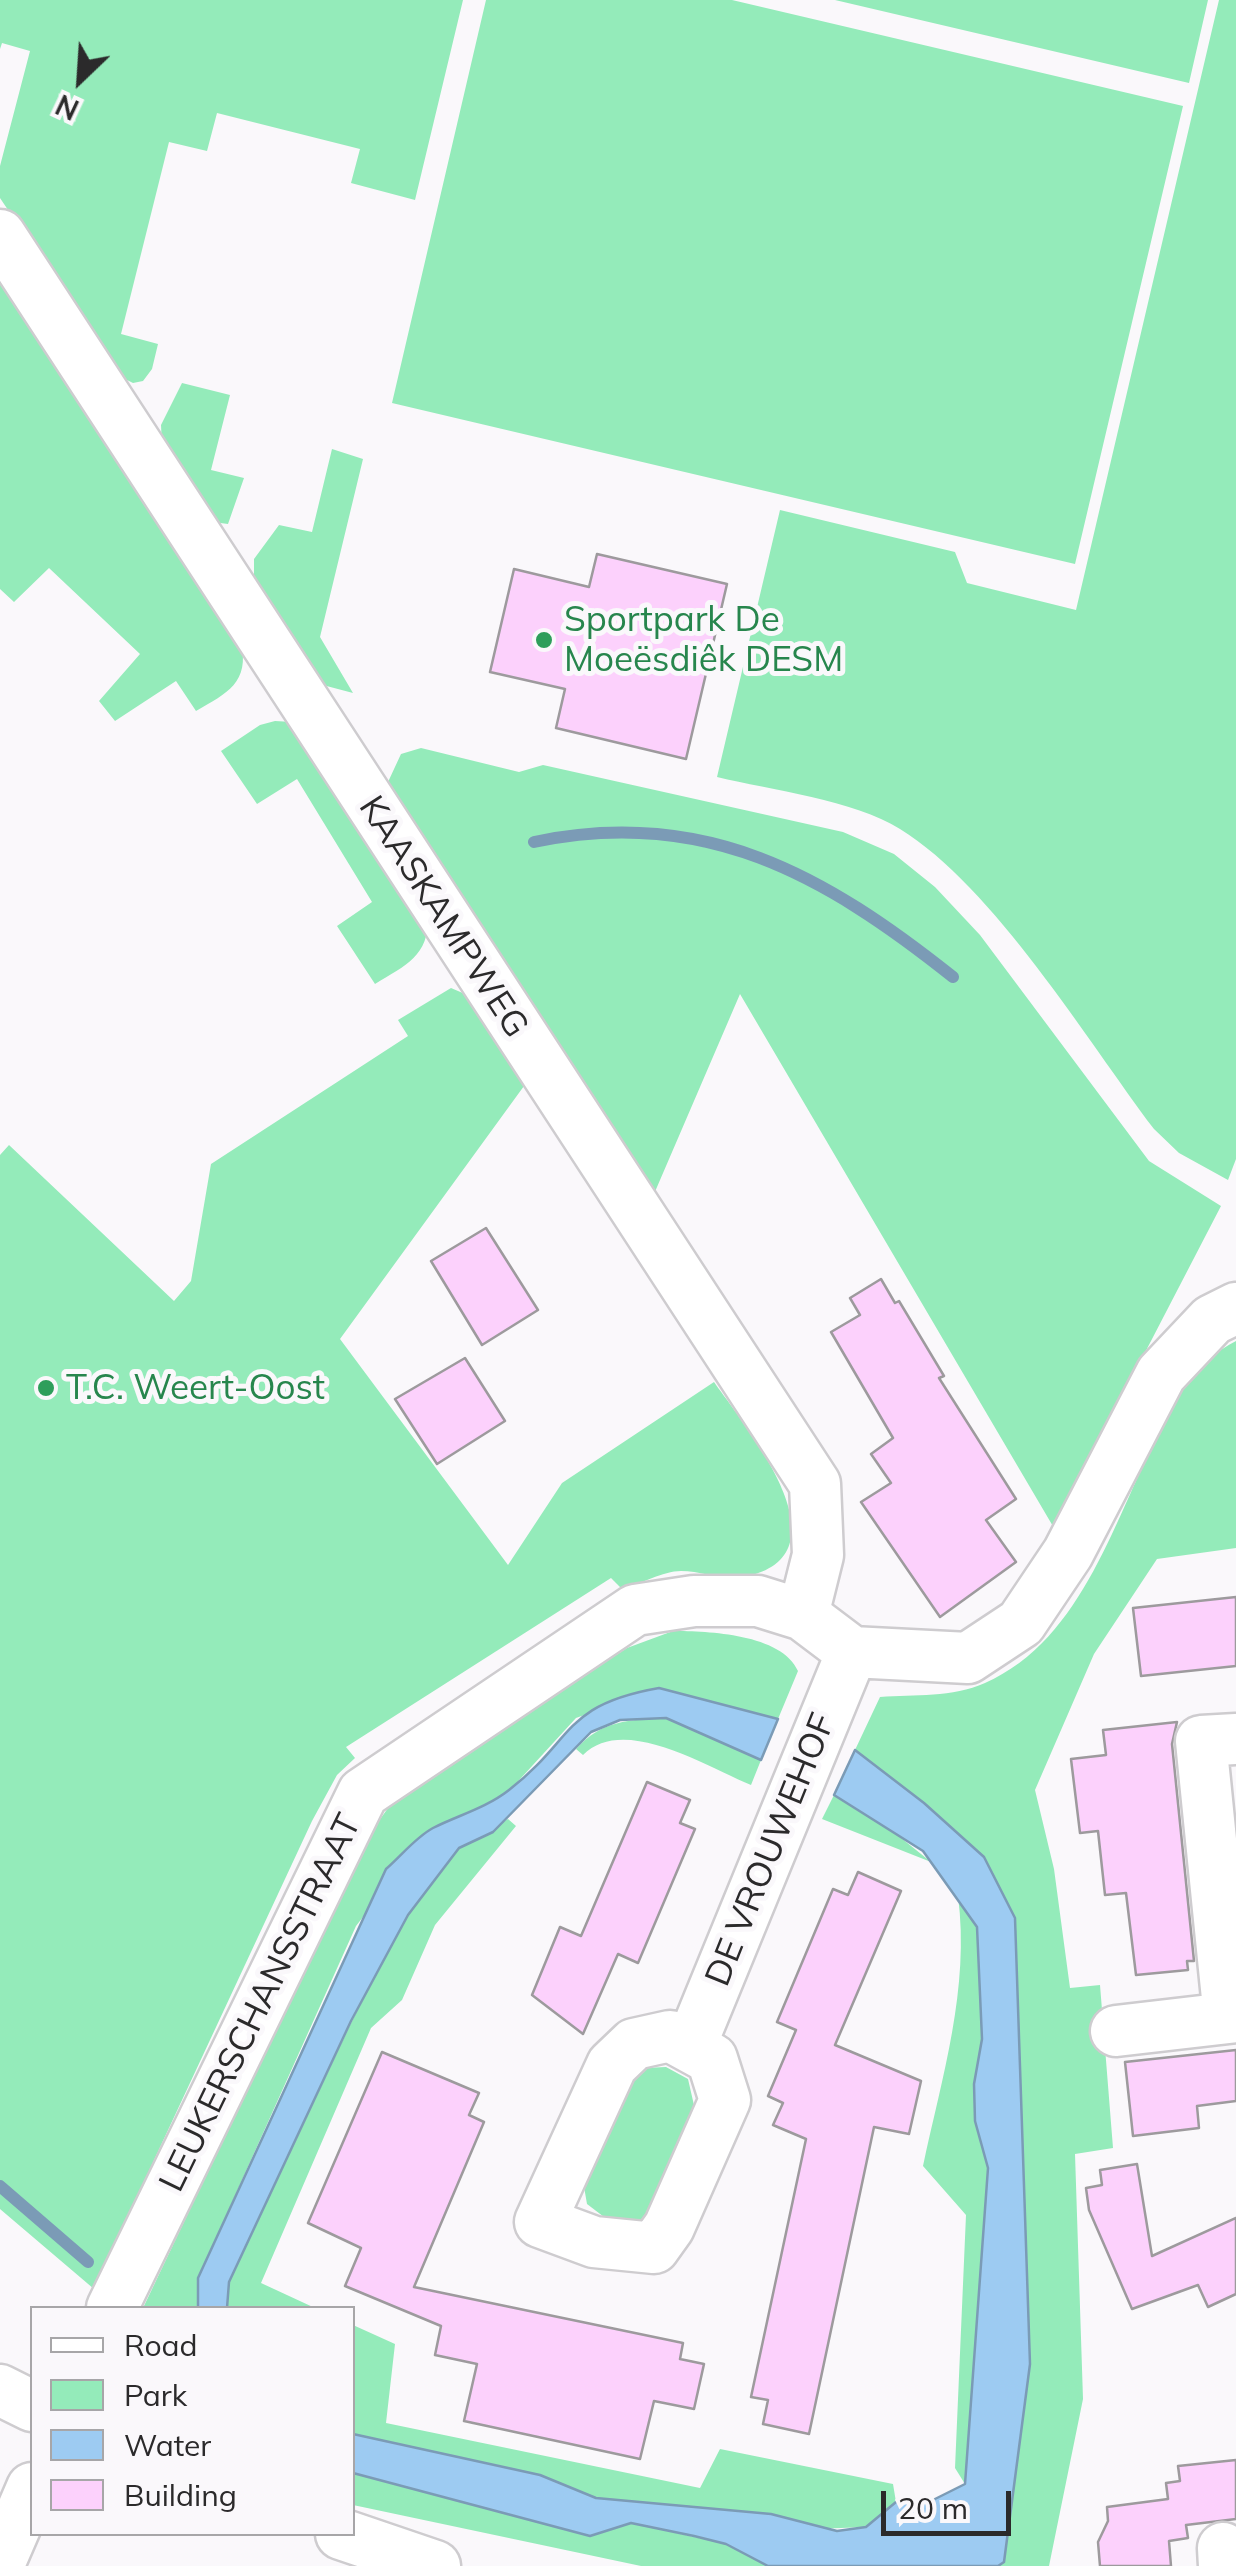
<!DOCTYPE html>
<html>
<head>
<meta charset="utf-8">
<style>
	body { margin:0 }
	#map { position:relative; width:1236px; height:2566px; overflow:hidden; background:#faf8fb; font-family:Mulish,sans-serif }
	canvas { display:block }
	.legend { position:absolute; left:30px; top:2306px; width:325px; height:230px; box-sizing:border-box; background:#faf8fb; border:2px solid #a7a6a8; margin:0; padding:12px 18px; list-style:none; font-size:30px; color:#2b2a2b }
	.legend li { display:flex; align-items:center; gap:20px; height:50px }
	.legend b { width:50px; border:2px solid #a7a6a8 }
	.north { position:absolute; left:30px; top:30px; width:100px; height:100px; -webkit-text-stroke:8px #faf8fb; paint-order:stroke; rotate:205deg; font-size:28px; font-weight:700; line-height:40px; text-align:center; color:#2b2a2b }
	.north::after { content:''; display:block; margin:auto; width:35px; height:45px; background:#2b2a2b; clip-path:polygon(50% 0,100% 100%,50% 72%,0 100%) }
	.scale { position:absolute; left:881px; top:2491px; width:130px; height:45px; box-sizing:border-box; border:5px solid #2b2a2b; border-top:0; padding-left:12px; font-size:30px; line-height:35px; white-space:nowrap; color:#2b2a2b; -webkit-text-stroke:8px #faf8fb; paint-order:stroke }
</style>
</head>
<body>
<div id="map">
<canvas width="1236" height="2566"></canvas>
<ul class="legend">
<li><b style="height:12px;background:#fff"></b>Road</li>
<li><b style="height:28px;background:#94ebba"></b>Park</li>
<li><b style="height:28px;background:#9dcbf2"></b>Water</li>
<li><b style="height:28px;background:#fcd1fc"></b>Building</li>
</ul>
<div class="north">N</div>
<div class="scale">20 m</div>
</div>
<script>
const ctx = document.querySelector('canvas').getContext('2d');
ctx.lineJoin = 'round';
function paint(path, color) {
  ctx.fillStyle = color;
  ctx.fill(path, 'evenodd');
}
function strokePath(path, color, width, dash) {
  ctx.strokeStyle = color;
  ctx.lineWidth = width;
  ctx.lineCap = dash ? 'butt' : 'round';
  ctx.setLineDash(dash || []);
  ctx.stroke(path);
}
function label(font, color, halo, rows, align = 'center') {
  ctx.font = font + ' Mulish,sans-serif';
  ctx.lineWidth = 10;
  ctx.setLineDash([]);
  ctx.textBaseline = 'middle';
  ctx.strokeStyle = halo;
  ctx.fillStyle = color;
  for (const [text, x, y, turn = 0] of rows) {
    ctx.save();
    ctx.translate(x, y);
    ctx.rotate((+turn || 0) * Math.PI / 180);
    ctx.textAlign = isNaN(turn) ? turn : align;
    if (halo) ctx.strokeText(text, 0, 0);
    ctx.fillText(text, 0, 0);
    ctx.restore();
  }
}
const green = new Path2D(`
	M0,0H463L415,200L351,183L360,149L217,113L207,151L169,142L121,334L158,344L152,369L143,381L133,383L119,376L0,198V166L30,51L2,43L0,49Z
	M486,0H732L1183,106L1075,564L392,403Z
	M835,0H1208L1189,83Z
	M1219,0H1236V1159L1228,1180L1179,1153L1154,1129C1086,1039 994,887 900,829C854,800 771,790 717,777L780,510L955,552L967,583L1076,610Z
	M0,275L241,642C250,683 227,693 196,711L176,681L115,721L99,701L140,654L49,568L14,602L0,589Z
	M182,383L230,395L211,470L244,478L228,524L213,522L162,445L161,425Z
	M332,449L363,459L320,637L353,693L319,684L254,584V559L279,525L312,532Z
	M275,721L292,722L428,917C429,956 406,965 375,984L337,926L372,902L297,779L257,804L221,751L260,725Z
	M421,748L519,772L543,765L843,832L894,854L935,887L980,935L1149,1161L1221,1206L1054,1528L740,994L654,1194L388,782L401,754Z
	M451,988L472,997L524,1086L340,1339L508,1565L562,1483L714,1382C743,1424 851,1551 749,1576C727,1582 703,1571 681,1571C663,1571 640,1584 623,1590L611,1578L346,1747L355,1758L337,1775L312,1821L94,2289L0,2209V1155L9,1145L174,1301L191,1281L211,1164L408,1036L398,1020Z
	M1236,1341V1548L1157,1559L1094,1654L1035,1790L1054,1869L1070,1988L1100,1985L1113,2148L1075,2154L1083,2399L1049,2566H998L1004,2562L1030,2364L1015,1918L984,1857L924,1803L855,1750L880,1697C915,1694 952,1698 985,1683C1085,1639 1115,1514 1163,1425C1182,1390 1198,1360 1236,1341Z
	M673,1631C708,1631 782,1634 798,1671L778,1719L659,1688L576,1718L511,1789L470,1814L431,1829L356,1926L198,2278V2308H143L318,1940L378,1822L396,1797L627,1648Z
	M666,1718L761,1760L751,1785C706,1766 623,1714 583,1755L576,1749C602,1720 629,1720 666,1718Z
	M834,1795L880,1821L931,1862L822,1819Z
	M508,1819L516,1826L435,1925L402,2000L371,2028L261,2283L315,2308H227L229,2282L352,2021L408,1914L459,1848Z
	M958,1896L977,1927L982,2039L974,2084L988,2168L965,2484L955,2468L966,2215L923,2166C942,2077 970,1988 958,1896Z
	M666,2067L688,2079L696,2114L655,2212L632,2226L608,2220L587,2204L583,2181L629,2078L645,2068Z
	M353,2325L395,2344L386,2423L700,2488L720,2449L893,2484L896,2502L866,2527L816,2529L771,2514L596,2498L540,2475L353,2434Z
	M352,2473L590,2536L631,2523L726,2544L768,2566H641L353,2505Z`);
const water = new Path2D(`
	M659,1688L778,1719L761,1760L666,1718L620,1720L591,1732L493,1832L459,1848L408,1915L351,2021L229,2282L227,2308H198V2278L386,1869C401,1856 416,1837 433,1828C459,1815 486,1808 509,1790C575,1739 562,1705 659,1688Z
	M855,1750L924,1803L984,1857L1015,1918L1030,2364L1004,2562L998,2566H768L726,2544L694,2536L631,2523L590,2536L353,2473V2434L540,2475L596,2498L771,2514L837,2531L866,2527L896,2502L931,2501L965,2484L988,2168L975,2121L974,2084L982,2039L977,1927L923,1851L834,1795Z`);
const stream = new Path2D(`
	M534,842C704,806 825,875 953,977
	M0,2186L88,2262`);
const building = new Path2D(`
	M597,554L727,584L686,759L556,728L565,689L490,672L514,569L589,587Z
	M486,1228L538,1310L482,1345L431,1261Z
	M881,1279L895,1303L899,1301L944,1376L939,1378L1016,1499L986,1520L1016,1562L940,1617L861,1502L891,1483L871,1454L893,1438L831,1332L860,1315L850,1298Z
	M465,1358L505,1421L437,1464L395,1399Z
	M1236,1597V1666L1141,1676L1133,1608Z
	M1177,1722L1172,1744L1194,1961H1187L1188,1970L1136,1975L1126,1893L1105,1895L1098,1831L1080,1833L1071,1759L1106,1755L1103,1730Z
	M647,1782L690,1800L680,1823L695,1829L638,1963L618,1954L583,2034L532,1995L560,1927L581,1936Z
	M858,1872L901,1891L835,2045L921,2081L909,2134L874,2127L809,2434L763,2424L768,2400L751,2397L806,2139L773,2125L783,2103L768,2096L796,2030L777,2022L833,1889L848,1895Z
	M1236,2050V2101L1197,2106L1199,2128L1133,2136L1125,2062Z
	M382,2052L479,2093L469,2115L484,2122L414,2287L683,2343L680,2359L704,2364L694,2409L654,2401L640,2459L464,2421L477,2364L435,2355L441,2326L345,2286L361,2248L308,2223Z
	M1137,2164L1152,2256L1236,2218V2294L1208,2307L1198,2285L1132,2309L1089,2210L1086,2188L1102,2185L1100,2170Z
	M1236,2460V2519L1186,2525L1188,2538L1169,2541L1171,2566H1100L1098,2542L1108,2521L1107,2507L1168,2499L1166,2483L1180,2481L1178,2466Z`);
const street = new Path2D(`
	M0,235L815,1484L818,1555L803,1615
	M1229,2018L1201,1741L1236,1739
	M1116,2031L1236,2017
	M670,2036L712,2059L725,2100L669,2227L654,2248L594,2242L540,2222L612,2065L634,2044Z
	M690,2047L852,1652
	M112,2308L363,1793L635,1610L694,1601H758L803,1615L852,1652L968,1658L1021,1623L1068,1553L1161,1374L1212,1320L1236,1308
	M0,2390L32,2406
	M341,2534L435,2566
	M1223,2548L1224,2566
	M0,2562L32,2488`);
const markers = [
	[544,640,10,"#2e9e5b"],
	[46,1388,10,"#2e9e5b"]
];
const leisureNames = [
	["Sportpark De",564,620],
	["Moeësdiêk DESM",564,660],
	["T.C. Weert-Oost",66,1388]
];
const streetNames = [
	["KAASKAMPWEG",443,917,57],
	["DE VROUWEHOF",771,1850,-68],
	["LEUKERSCHANSSTRAAT",261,2003,-64]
];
paint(green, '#94ebba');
paint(water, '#9dcbf2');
strokePath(water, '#7b9bb6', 2.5);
strokePath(stream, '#7b9bb6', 12);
paint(building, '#fcd1fc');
strokePath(building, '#9d9a9d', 2.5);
strokePath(street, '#cecccf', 55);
strokePath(street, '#fff', 50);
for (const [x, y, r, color] of markers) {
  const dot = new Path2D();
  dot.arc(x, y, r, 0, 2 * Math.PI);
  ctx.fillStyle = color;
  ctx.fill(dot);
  strokePath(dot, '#faf8fb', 4);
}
label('35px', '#27864d', '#faf8fb', leisureNames, 'left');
label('35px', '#2b2a2b', '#faf8fb', streetNames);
</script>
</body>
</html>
